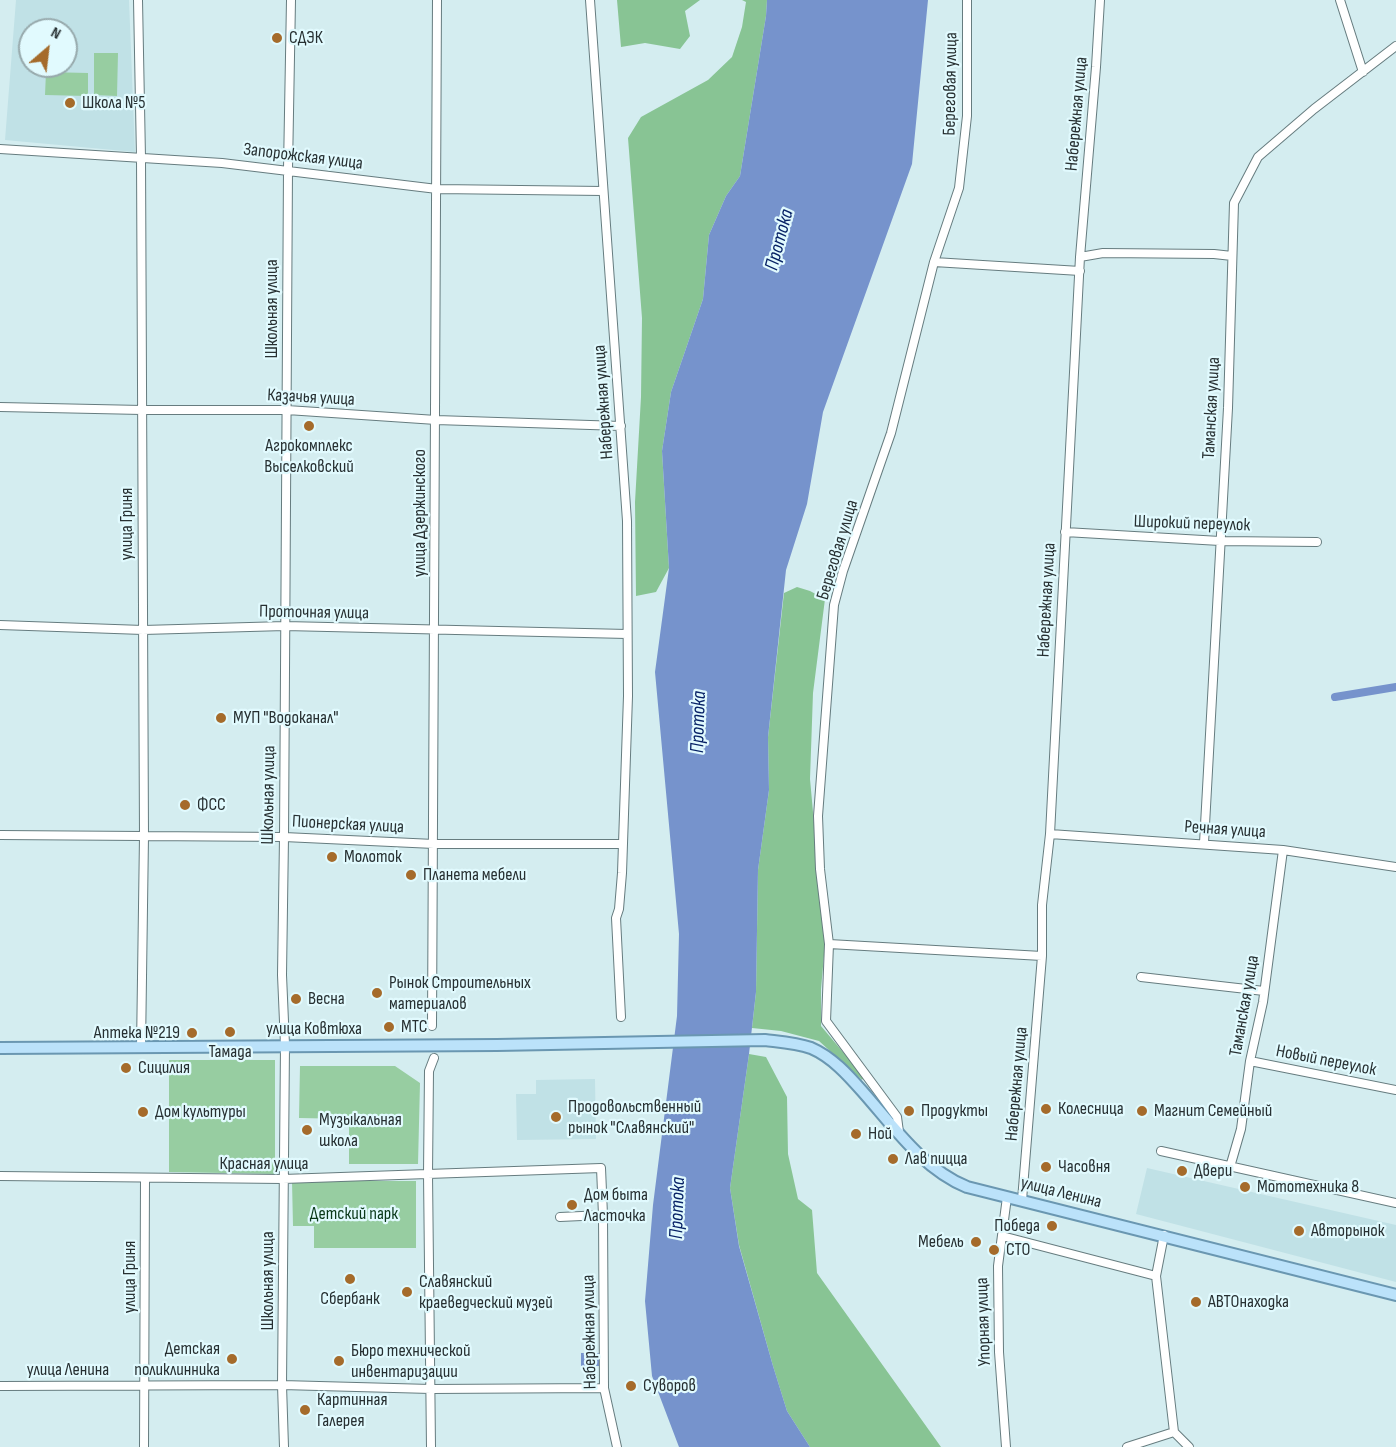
<!DOCTYPE html>
<html>
<head>
<meta charset="utf-8">
<style>
	body { margin:0 }
	#map { position:relative; width:1396px; height:1447px; overflow:hidden; background:#d4edf0; font-family:"Sofia Sans Condensed",sans-serif }
	canvas { display:block }
	.north { position:absolute; left:18px; top:18px; width:60px; height:60px; box-sizing:border-box; background:#e1fafe; border:2px solid #97a9ac; border-radius:50%; rotate:28deg; font-size:16px; font-weight:700; line-height:24px; text-align:center; color:#273032 }
	.north::after { content:''; display:block; margin:auto; width:21px; height:27px; background:#a56b2b; clip-path:polygon(50% 0,100% 100%,50% 72%,0 100%) }
</style>
</head>
<body>
<div id="map">
<canvas width="1396" height="1447"></canvas>
<div class="north">N</div>
</div>
<script>
const ctx = document.querySelector('canvas').getContext('2d');
ctx.lineJoin = 'round';
function paint(path, color) {
  ctx.fillStyle = color;
  ctx.fill(path, 'evenodd');
}
function strokePath(path, color, width, dash) {
  ctx.strokeStyle = color;
  ctx.lineWidth = width;
  ctx.lineCap = dash ? 'butt' : 'round';
  ctx.setLineDash(dash || []);
  ctx.stroke(path);
}
function label(font, color, halo, rows, align = 'center') {
  ctx.font = font + ' "Sofia Sans Condensed",sans-serif';
  ctx.lineWidth = 4.5;
  ctx.setLineDash([]);
  ctx.textBaseline = 'middle';
  ctx.strokeStyle = halo;
  ctx.fillStyle = color;
  for (const [text, x, y, turn = 0] of rows) {
    ctx.save();
    ctx.translate(x, y);
    ctx.rotate((+turn || 0) * Math.PI / 180);
    ctx.textAlign = isNaN(turn) ? turn : align;
    if (halo) ctx.strokeText(text, 0, 0);
    ctx.fillText(text, 0, 0);
    ctx.restore();
  }
}
const built = new Path2D(`
	M16,0H129L135,152L5,140ZM30,30H66V66H30Z
	M595,1079L596,1139L517,1140L516,1094H536V1080Z
	M1147,1168L1396,1225V1282L1136,1214Z`);
const green = new Path2D(`
	M94,53H118L117,96L94,95Z
	M46,72L88,73V96L45,95Z
	M169,1060H275V1174L169,1172Z
	M300,1066H395L420,1083L418,1164H349V1119L299,1118Z
	M292,1181H416V1248H314V1226H293Z`);
const forest = new Path2D(`
	M617,0H700L685,11L690,36L680,49L645,43L621,47Z
	M742,0H767L766,16L740,176L726,196L709,235L703,299L671,392L662,451L669,568L656,592L636,596L635,502L641,397L642,318L628,138L641,117L708,80L732,57L742,27L746,2Z
	M797,587L810,591L825,599L813,693L810,779L825,944L821,989V1026L864,1077L862,1080L819,1041L781,1031L752,1028L756,992L758,870L769,790L768,737L784,593Z
	M749,1054L766,1057L787,1097L788,1154L798,1199L812,1210L817,1273L941,1447H810L787,1411L773,1366L739,1245L730,1188Z`);
const water = new Path2D(`
	M767,0H928L912,164L823,412L807,504L786,570L768,737L769,790L758,870L756,992L749,1054L730,1188L739,1246L773,1366L787,1411L810,1447H679L652,1376L645,1301L653,1205L677,1016L679,934L655,672L669,568L662,451L671,392L703,299L709,235L726,196L740,176L766,16Z
	M581,1353H601V1366H581Z`);
const canal = new Path2D(`
	M1335,697L1396,687`);
const minor = new Path2D(`
	M138,0L141,157L144,836L141,1048
	M590,0L627,521L628,696L622,873L619,909L616,918L621,1017
	M1340,0L1363,72
	M0,149L222,163L437,189L603,191
	M1080,257L1103,253L1214,254L1232,256
	M934,262L1080,271
	M0,407L142,410H287L436,420L621,426
	M1065,532L1220,541L1317,542
	M0,625L143,630L285,626L627,634
	M1050,834L1283,850L1396,867
	M0,835L284,837L434,844H623
	M1204,843L1228,408L1234,203L1258,157L1314,109L1396,46
	M829,944L1042,956
	M1141,977L1264,991
	M432,1026L437,0
	M1250,1061L1396,1090
	M899,1132L897,1117L826,1021L829,944L820,869L818,816L834,605L843,571L891,433L934,262L959,188L967,116V0
	M1161,1151L1396,1203
	M1230,1167L1241,1129L1250,1061L1263,1002L1283,850
	M0,1176L283,1179L601,1168L603,1215L560,1217
	M1022,1200L1042,956V905L1050,834L1080,257L1096,67L1100,0
	M603,1215L604,1388L617,1447
	M1164,1235L1156,1276L1174,1432L1189,1447
	M1002,1236L1156,1276
	M0,1386L282,1385L431,1389L604,1388
	M144,1447L145,1178
	M284,1447L282,1385L285,1045L282,975L284,837L288,169L291,0
	M431,1447L428,1174L429,1071L434,1058
	M1006,1447L999,1352L998,1266L1007,1197
	M1127,1447L1174,1432`);
const major = new Path2D(`
	M0,1048L497,1045L765,1040C781,1042 796,1043 811,1048C832,1057 848,1075 863,1092C894,1127 923,1169 967,1187L1396,1295`);
const markers = [
	[277,38,6,"#a56b2b"],
	[70,103,6,"#a56b2b"],
	[309,426,6,"#a56b2b"],
	[221,718,6,"#a56b2b"],
	[185,805,6,"#a56b2b"],
	[332,857,6,"#a56b2b"],
	[411,875,6,"#a56b2b"],
	[377,993,6,"#a56b2b"],
	[296,999,6,"#a56b2b"],
	[389,1027,6,"#a56b2b"],
	[230,1032,6,"#a56b2b"],
	[192,1033,6,"#a56b2b"],
	[126,1068,6,"#a56b2b"],
	[1046,1109,6,"#a56b2b"],
	[909,1111,6,"#a56b2b"],
	[1142,1111,6,"#a56b2b"],
	[143,1112,6,"#a56b2b"],
	[556,1117,6,"#a56b2b"],
	[307,1130,6,"#a56b2b"],
	[856,1134,6,"#a56b2b"],
	[893,1159,6,"#a56b2b"],
	[1046,1167,6,"#a56b2b"],
	[1182,1171,6,"#a56b2b"],
	[1245,1187,6,"#a56b2b"],
	[572,1205,6,"#a56b2b"],
	[1052,1226,6,"#a56b2b"],
	[1299,1231,6,"#a56b2b"],
	[976,1242,6,"#a56b2b"],
	[994,1250,6,"#a56b2b"],
	[350,1279,6,"#a56b2b"],
	[407,1292,6,"#a56b2b"],
	[1196,1302,6,"#a56b2b"],
	[232,1359,6,"#a56b2b"],
	[339,1361,6,"#a56b2b"],
	[631,1386,6,"#a56b2b"],
	[305,1410,6,"#a56b2b"]
];
const poiNames = [
	["СДЭК",289,38],
	["Школа №5",82,103],
	["Агрокомплекс",309,446,"center"],
	["Выселковский",309,467,"center"],
	["МУП \"Водоканал\"",233,718],
	["ФСС",197,805],
	["Молоток",344,857],
	["Планета мебели",423,875],
	["Рынок Строительных",389,983],
	["материалов",389,1004],
	["Весна",308,999],
	["МТС",401,1027],
	["Аптека №219",180,1033,"right"],
	["Тамада",230,1052,"center"],
	["Сицилия",138,1068],
	["Продовольственный",568,1107],
	["рынок \"Славянский\"",568,1128],
	["Колесница",1058,1109],
	["Продукты",921,1111],
	["Магнит Семейный",1154,1111],
	["Дом культуры",155,1112],
	["Музыкальная",319,1120],
	["школа",319,1141],
	["Ной",868,1134],
	["Лав пицца",905,1159],
	["Часовня",1058,1167],
	["Двери",1194,1171],
	["Мототехника 8",1257,1187],
	["Дом быта",584,1195],
	["Ласточка",584,1216],
	["Победа",1040,1226,"right"],
	["Авторынок",1311,1231],
	["Мебель",964,1242,"right"],
	["СТО",1006,1250],
	["Славянский",419,1282],
	["краеведческий музей",419,1303],
	["Сбербанк",350,1299,"center"],
	["АВТОнаходка",1208,1302],
	["Детская",220,1349,"right"],
	["поликлинника",220,1370,"right"],
	["Бюро технической",351,1351],
	["инвентаризации",351,1372],
	["Суворов",643,1386],
	["Картинная",317,1400],
	["Галерея",317,1421]
];
const streetNames = [
	["Береговая улица",951,84,-89],
	["Набережная улица",1077,114,-85],
	["Запорожская улица",303,157,7],
	["Школьная улица",272,309,-90],
	["Казачья улица",311,398,3],
	["Набережная улица",604,402,-94],
	["Таманская улица",1212,408,-87],
	["улица Дзержинского",420,513,-90],
	["улица Гриня",127,524,-90],
	["Широкий переулок",1192,524,2],
	["Береговая улица",838,550,-73],
	["Набережная улица",1047,600,-87],
	["Проточная улица",314,613,1],
	["Школьная улица",269,795,-89],
	["Пионерская улица",348,825,3],
	["Речная улица",1225,830,4],
	["Таманская улица",1245,1006,-80],
	["улица Ковтюха",314,1029],
	["Новый переулок",1326,1061,11],
	["Набережная улица",1017,1084,-85],
	["Красная улица",264,1164],
	["улица Ленина",1061,1193,14],
	["улица Гриня",130,1277,-90],
	["Школьная улица",268,1281,-90],
	["Упорная улица",984,1322,-92],
	["Набережная улица",590,1332,-91],
	["улица Ленина",68,1370]
];
const parkNames = [
	["Детский парк",354,1214]
];
const waterNames = [
	["Протока",780,240,-75],
	["Протока",699,722,-88],
	["Протока",678,1208,-88]
];
paint(built, '#c0e1e6');
paint(green, '#97cda1');
paint(forest, '#88c494');
paint(water, '#7693cc');
strokePath(canal, '#7693cc', 8);
strokePath(minor, '#667c7f', 10);
strokePath(major, '#6a97b1', 14);
strokePath(minor, '#fff', 8);
strokePath(major, '#bbe2fa', 10);
for (const [x, y, r, color] of markers) {
  const dot = new Path2D();
  dot.arc(x, y, r, 0, 2 * Math.PI);
  ctx.fillStyle = color;
  ctx.fill(dot);
  strokePath(dot, '#e1fafe', 2);
}
label('18px', '#273032', '#e1fafe', poiNames, 'left');
label('18px', '#273032', '#e1fafe', streetNames);
label('18px', '#0a3819', '#e1fafe', parkNames);
label('italic 20px', '#072266', '#e1fafe', waterNames);
</script>
</body>
</html>
